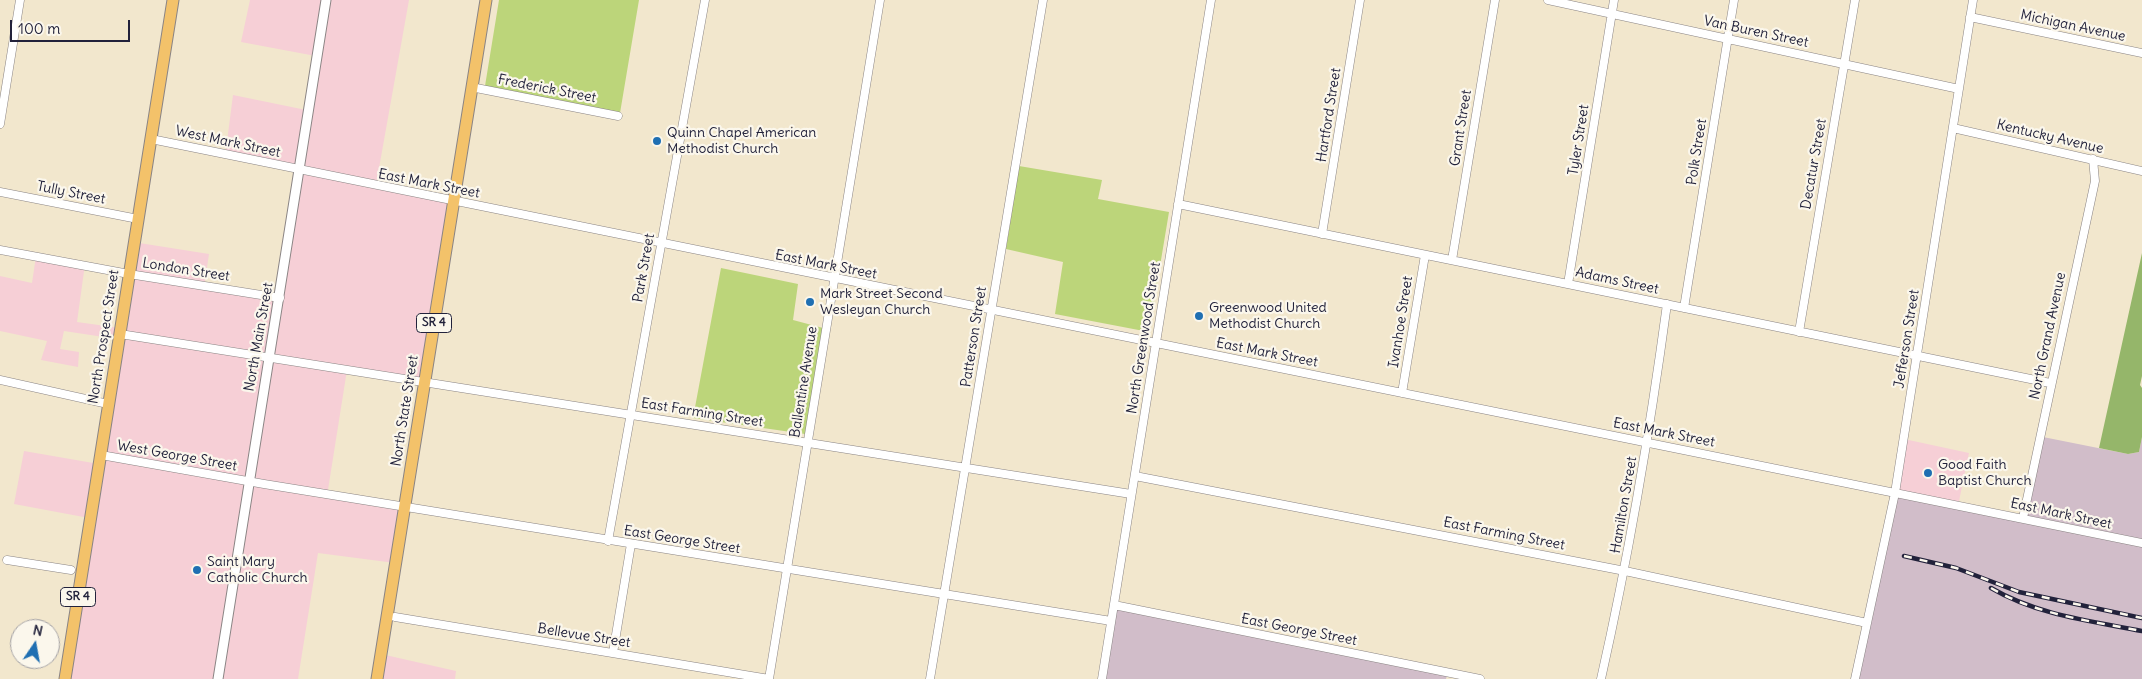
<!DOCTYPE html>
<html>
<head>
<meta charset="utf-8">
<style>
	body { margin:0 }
	#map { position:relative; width:2142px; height:679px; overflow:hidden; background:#f2e7cd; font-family:Delius,sans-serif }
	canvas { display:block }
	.north { position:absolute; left:10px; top:619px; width:50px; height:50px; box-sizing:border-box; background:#fbf7ec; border:1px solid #a4a2a5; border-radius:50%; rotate:12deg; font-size:14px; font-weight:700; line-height:20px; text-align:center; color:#22223b }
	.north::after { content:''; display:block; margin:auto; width:18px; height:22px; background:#1f6fb2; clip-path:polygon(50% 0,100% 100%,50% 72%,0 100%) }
	.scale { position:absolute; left:10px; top:20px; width:120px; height:22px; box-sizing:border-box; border:2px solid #22223b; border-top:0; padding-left:6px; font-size:15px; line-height:18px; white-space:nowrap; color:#22223b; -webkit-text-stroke:4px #fbf7ec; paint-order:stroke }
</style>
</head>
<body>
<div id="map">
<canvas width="2142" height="679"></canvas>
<div class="north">N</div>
<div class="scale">100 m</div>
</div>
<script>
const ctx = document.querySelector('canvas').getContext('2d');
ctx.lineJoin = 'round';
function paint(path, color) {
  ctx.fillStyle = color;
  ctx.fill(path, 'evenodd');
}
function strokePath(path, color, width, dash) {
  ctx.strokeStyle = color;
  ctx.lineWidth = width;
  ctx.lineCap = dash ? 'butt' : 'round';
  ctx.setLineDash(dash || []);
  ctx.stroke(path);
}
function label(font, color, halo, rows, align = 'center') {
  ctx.font = font + ' Delius,sans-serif';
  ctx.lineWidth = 4.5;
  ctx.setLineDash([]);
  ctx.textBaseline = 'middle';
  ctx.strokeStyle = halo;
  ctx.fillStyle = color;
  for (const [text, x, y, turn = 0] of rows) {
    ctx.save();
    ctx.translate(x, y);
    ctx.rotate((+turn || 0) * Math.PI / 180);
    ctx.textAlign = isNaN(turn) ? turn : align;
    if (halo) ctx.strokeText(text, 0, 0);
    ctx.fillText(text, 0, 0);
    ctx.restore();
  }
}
const built = new Path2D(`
	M250,0H409L376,185L452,203L426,381L347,370L327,496L405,507L395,563L318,553L298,679H63L89,518L14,504L24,451L99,464L117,339L64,331L60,349L79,352L78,367L41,360L47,341L0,331V276L32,283L36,256L85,264L77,322L120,328L133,242L209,254L204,287L279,299L300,173L225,157L233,95L311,111L321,57L241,42Z
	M1904,439L1969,453L1958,506L1893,493Z
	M381,654L456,671L455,679H377Z`);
const industrial = new Path2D(`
	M2038,436L2128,454L2139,452L2142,437V679H1856L1893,493L2020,520Z
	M1113,604L1448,672L1446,679H1101Z`);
const green = new Path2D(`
	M499,0H639L620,113L485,86Z
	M1019,166L1102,180L1098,199L1169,212L1149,332L1055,314L1063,262L1006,249Z
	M721,268L798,284L793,320L823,328L805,434L693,418Z`);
const forest = new Path2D(`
	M2142,253V376L2140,385L2142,388V437L2139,452L2128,454L2099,448Z`);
const minor = new Path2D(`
	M1548,0L1959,89
	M1970,17L2142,53
	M471,87L618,116
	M0,124L20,0
	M1953,128L2142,171
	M151,139L2142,543
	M0,192L138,219
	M1178,204L2050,383
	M1322,234L1360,0
	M0,250L129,274L280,298
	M1452,260L1495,0
	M1568,284L1614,0
	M1684,308L1734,0
	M1799,332L1855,0
	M120,334L1131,494
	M0,380L108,404
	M1402,393L1425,255
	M101,455L264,484L1111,621
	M1135,476L1625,571L1867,623
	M2023,518L2095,181L2093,159
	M608,541L705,0
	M7,560L71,570
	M1114,605L1480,679
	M395,617L769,679
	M613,653L631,544
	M769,679L880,0
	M930,679L1043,0
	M1102,679L1211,0
	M1601,679C1629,555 1650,430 1667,304
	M1855,679L1895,493L1973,0`);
const tertiary = new Path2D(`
	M218,679L326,0`);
const primary = new Path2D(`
	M65,679L173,0
	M377,679L486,0`);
const rail = new Path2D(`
	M1904,556L1956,568L2019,592L2142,618
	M1991,588C2037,615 2091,621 2142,631`);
const markers = [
	[657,141,5,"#1f6fb2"],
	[810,302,5,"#1f6fb2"],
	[1199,316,5,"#1f6fb2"],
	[1928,473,5,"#1f6fb2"],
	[197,570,5,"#1f6fb2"]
];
const shields = [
	[434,323,35],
	[78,597,35]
];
const shieldNames = [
	["SR 4",434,323],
	["SR 4",78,597]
];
const streetNames = [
	["Michigan Avenue",2073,26,12],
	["Van Buren Street",1756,32,12],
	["Frederick Street",547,89,11],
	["Hartford Street",1329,115,-81],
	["Grant Street",1461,128,-81],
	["Kentucky Avenue",2050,137,13],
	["Tyler Street",1579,140,-81],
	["West Mark Street",228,142,12],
	["Polk Street",1697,152,-81],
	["Decatur Street",1814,164,-80],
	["East Mark Street",429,184,11],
	["Tully Street",71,193,11],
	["East Mark Street",826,265,11],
	["Park Street",644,268,-80],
	["London Street",186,270,9],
	["Adams Street",1617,281,12],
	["Ivanhoe Street",1401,322,-81],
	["North Grand Avenue",2048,336,-78],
	["North Prospect Street",104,337,-81],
	["North Main Street",259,337,-80],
	["Patterson Street",974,337,-81],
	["North Greenwood Street",1144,338,-81],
	["Jefferson Street",1907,339,-81],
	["East Mark Street",1267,353,11],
	["Ballentine Avenue",804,382,-81],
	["North State Street",405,411,-81],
	["East Farming Street",702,413,9],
	["East Mark Street",1664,433,11],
	["West George Street",177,456,10],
	["Hamilton Street",1624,505,-80],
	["East Mark Street",2061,514,12],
	["East Farming Street",1504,534,11],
	["East George Street",682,540,9],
	["East George Street",1299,630,11],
	["Bellevue Street",584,636,9]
];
const poiNames = [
	["Quinn Chapel American",667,133],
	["Methodist Church",667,149],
	["Mark Street Second",820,294],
	["Wesleyan Church",820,310],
	["Greenwood United",1209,308],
	["Methodist Church",1209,324],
	["Good Faith",1938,465],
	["Baptist Church",1938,481],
	["Saint Mary",207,562],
	["Catholic Church",207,578]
];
paint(built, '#f6cfd6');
paint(industrial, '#d1bdc9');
paint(green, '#bcd57a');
paint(forest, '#95b66a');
strokePath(minor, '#8a8484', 9);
strokePath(tertiary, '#8a8484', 11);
strokePath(primary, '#8a8484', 13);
strokePath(minor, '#fff', 8);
strokePath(tertiary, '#fff', 9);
strokePath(primary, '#f3c26a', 11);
strokePath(rail, '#22223b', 4.5);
strokePath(rail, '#fbf7ec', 2.5, [8]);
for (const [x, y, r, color] of markers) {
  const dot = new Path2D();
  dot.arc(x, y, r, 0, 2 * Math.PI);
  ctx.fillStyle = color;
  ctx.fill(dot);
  strokePath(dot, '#fbf7ec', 2);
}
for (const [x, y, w] of shields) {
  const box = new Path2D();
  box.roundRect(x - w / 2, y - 9.5, w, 19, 4);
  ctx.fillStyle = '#fbf7ec';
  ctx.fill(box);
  strokePath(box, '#22223b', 1);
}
label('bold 12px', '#22223b', null, shieldNames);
label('14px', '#22223b', '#fbf7ec', streetNames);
label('14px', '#22223b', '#fbf7ec', poiNames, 'left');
</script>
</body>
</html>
